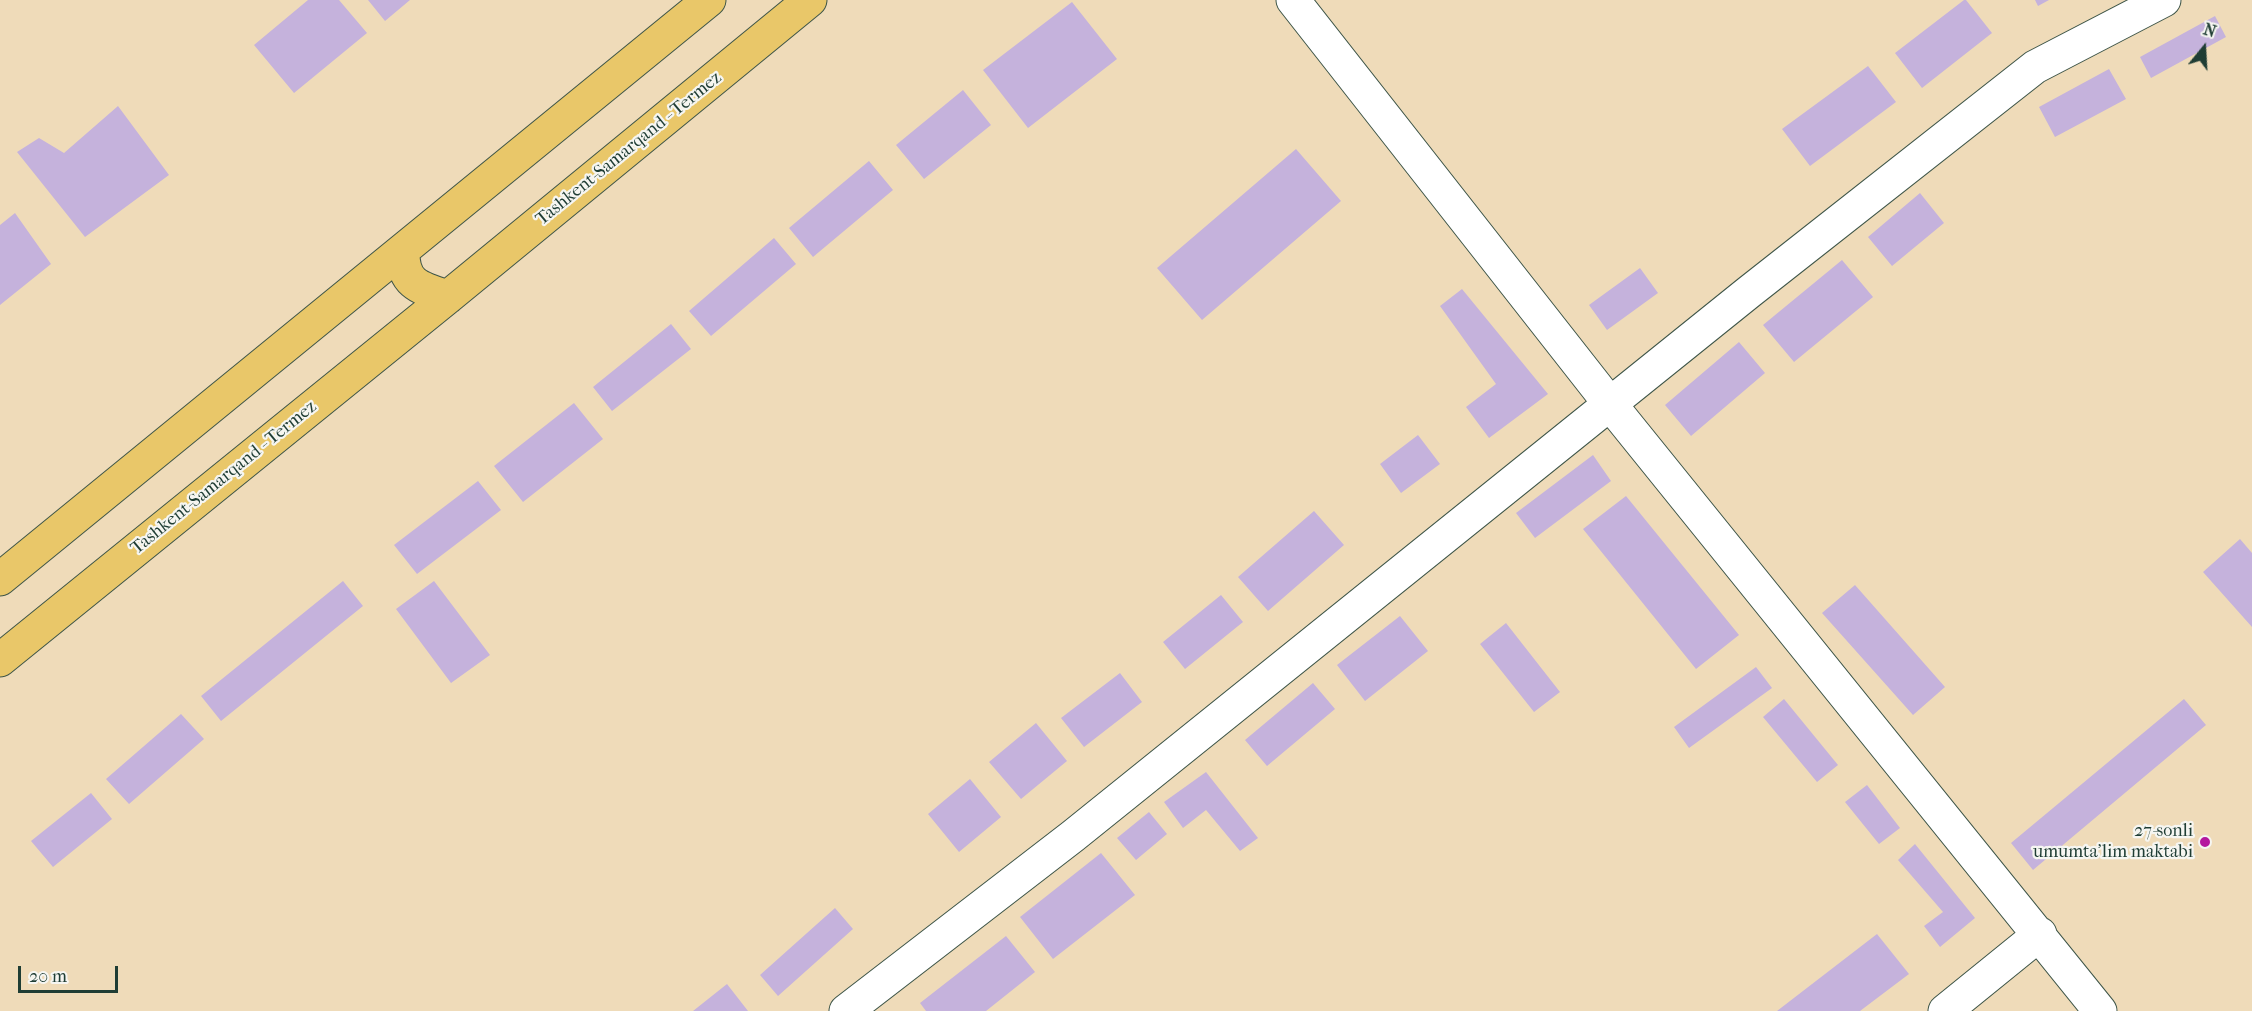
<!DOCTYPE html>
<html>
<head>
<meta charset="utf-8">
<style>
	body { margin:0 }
	#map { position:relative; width:2252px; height:1011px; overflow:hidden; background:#efdbb9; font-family:"IM FELL French Canon",serif }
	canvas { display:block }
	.north { position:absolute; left:2174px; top:18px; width:60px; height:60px; -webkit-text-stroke:4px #f6f6f2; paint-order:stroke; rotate:18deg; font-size:16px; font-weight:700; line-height:24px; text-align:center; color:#1f3d34 }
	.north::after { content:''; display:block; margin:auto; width:21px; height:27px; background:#1f3d34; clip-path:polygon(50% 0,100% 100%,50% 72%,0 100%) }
	.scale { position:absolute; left:18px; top:966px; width:100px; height:27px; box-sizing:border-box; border:3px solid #1f3d34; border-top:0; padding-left:8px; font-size:18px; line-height:21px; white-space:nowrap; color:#1f3d34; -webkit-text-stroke:4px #f6f6f2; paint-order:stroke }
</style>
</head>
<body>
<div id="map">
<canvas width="2252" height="1011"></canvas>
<div class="north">N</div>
<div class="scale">20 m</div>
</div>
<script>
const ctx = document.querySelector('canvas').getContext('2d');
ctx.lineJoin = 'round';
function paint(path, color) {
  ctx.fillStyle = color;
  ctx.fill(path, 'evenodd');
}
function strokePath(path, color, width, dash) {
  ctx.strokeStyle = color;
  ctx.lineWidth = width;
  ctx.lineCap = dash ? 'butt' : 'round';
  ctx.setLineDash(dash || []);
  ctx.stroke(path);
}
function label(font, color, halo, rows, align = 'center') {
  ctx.font = font + ' "IM FELL French Canon",serif';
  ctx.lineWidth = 4.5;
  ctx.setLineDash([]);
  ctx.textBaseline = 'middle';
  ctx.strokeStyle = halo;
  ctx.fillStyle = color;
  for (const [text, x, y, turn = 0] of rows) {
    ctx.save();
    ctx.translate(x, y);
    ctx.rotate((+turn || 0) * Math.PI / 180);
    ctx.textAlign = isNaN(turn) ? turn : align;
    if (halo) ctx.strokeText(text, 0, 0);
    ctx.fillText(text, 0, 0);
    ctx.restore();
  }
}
const building = new Path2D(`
	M308,0H339L367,33L294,93L254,45Z
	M368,0H410L385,21Z
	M1964,0H1966L1992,33L1922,88L1895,53Z
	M2035,0H2049L2038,6Z
	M1072,2L1117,59L1028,128L983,70Z
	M2215,16L2226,37L2151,78L2140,57Z
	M1868,66L1896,102L1810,166L1782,129Z
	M2109,69L2126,99L2055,137L2039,107Z
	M963,90L991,125L924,179L896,145Z
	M118,106L169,175L85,237L17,152L39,138L64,153Z
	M1296,149L1341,201L1202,320L1157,268Z
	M869,161L893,190L813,257L789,228Z
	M1920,193L1944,223L1892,266L1868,237Z
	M15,213L51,264L0,305V225Z
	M774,238L796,264L711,336L689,311Z
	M1842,260L1873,297L1794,362L1763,325Z
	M1640,268L1658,293L1607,330L1589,305Z
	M1462,289L1548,394L1489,438L1466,407L1496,384L1440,306Z
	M671,324L691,349L612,411L593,387Z
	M1739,342L1765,373L1691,436L1665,405Z
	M574,403L603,439L523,502L494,466Z
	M1418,435L1440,464L1401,493L1380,464Z
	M1593,455L1611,481L1535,538L1516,513Z
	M478,481L501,510L417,574L394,545Z
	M1626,496L1739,635L1696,669L1583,529Z
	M1314,511L1344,545L1268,611L1238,577Z
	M2240,539L2252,553V627L2203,572Z
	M343,581L363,606L221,721L201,696Z
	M434,581L490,655L451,683L396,609Z
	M1855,585L1945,687L1913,715L1822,613Z
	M1221,595L1243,622L1185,669L1163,642Z
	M1400,616L1428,651L1365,701L1337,665Z
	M1506,623L1560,692L1534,712L1480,644Z
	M1756,667L1772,688L1689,748L1674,727Z
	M1120,673L1142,702L1084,747L1061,718Z
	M1313,683L1335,709L1267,766L1245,740Z
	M1784,699L1838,765L1817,782L1763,717Z
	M2184,699L2206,725L2033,870L2011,843Z
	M181,714L204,739L129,804L106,779Z
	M1036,723L1067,761L1021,799L989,762Z
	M1206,772L1258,838L1240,851L1206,810L1183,828L1164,802Z
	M970,779L1001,817L959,852L928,814Z
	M1867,785L1900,828L1879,844L1845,802Z
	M91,793L112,819L53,867L31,841Z
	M1149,812L1167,834L1136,860L1117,838Z
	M1915,844L1975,918L1940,947L1924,926L1943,912L1898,860Z
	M1101,853L1135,895L1053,959L1020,917Z
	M835,908L853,929L778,996L760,975Z
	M1877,934L1909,974L1860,1011H1777Z
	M1006,936L1035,972L986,1011H926L920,1003Z
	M727,984L748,1011H693Z`);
const minor = new Path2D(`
	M1293,0L1610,404L2100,1011
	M846,1011L1073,836L1749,292L2035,67L2164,0
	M1945,1011L2040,934`);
const trunk = new Path2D(`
	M403,250C402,284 419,288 448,297
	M0,579L709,0
	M0,660L448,297L810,0`);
const markers = [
	[2205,842,6,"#b5179e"]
];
const streetNames = [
	["Tashkent-Samarqand - Termez",629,149,-39],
	["Tashkent-Samarqand - Termez",224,478,-39]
];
const poiNames = [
	["27-sonli",2193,832],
	["umumta'lim maktabi",2193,853]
];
paint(building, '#c5b2dc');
strokePath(minor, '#3e5548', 35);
strokePath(trunk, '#3e5548', 35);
strokePath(minor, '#fff', 33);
strokePath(trunk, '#e9c769', 33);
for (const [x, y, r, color] of markers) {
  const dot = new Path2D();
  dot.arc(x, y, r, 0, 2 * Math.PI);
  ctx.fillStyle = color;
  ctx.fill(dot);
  strokePath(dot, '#f6f6f2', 2);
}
label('18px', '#1f3d34', '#f6f6f2', streetNames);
label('18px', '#1f3d34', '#f6f6f2', poiNames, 'right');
</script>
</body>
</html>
